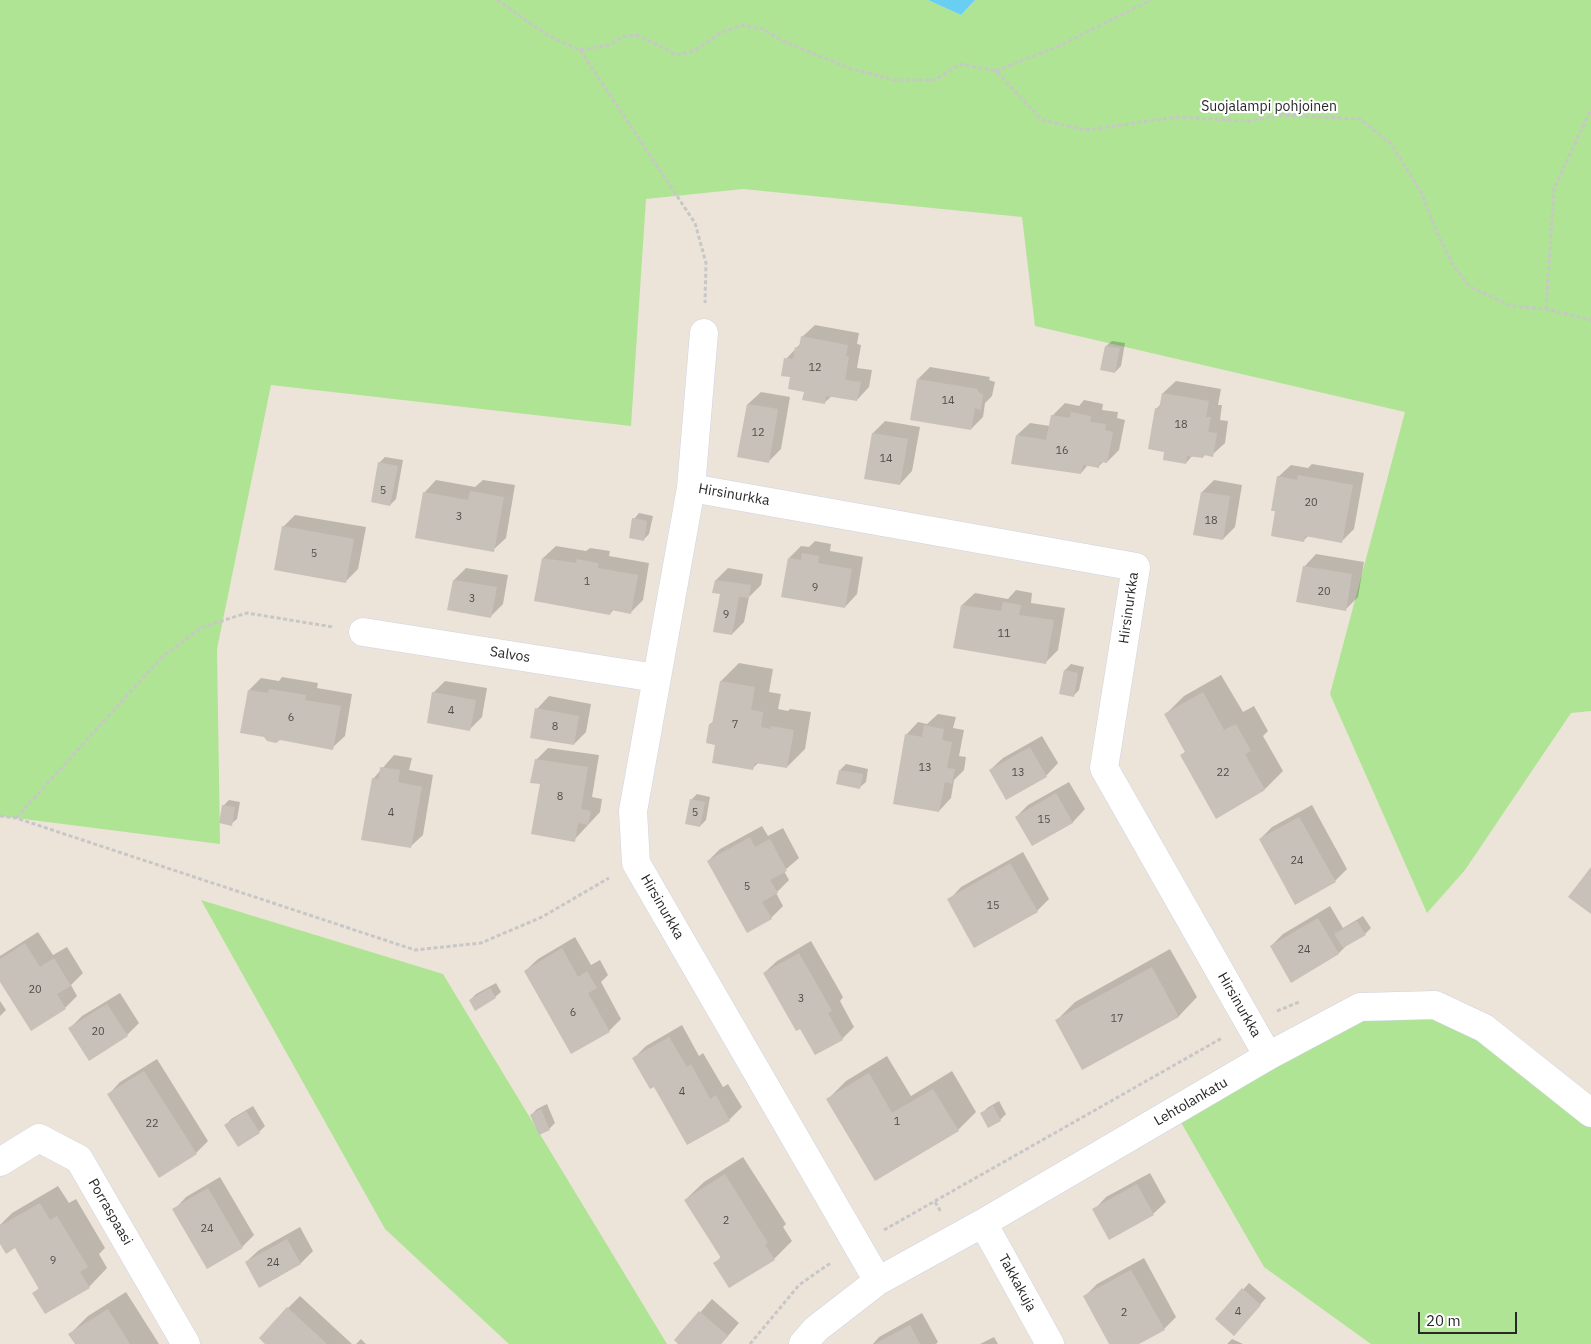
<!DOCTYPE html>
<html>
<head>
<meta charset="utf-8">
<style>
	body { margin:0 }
	#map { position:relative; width:1591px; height:1344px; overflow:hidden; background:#ece4d9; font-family:"IBM Plex Sans",sans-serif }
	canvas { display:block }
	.scale { position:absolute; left:1418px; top:1312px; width:99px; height:22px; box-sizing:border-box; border:2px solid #282828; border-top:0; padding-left:6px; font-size:15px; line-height:18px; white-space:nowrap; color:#282828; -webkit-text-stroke:4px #fff; paint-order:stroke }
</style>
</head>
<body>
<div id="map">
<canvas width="1591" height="1344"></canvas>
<div class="scale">20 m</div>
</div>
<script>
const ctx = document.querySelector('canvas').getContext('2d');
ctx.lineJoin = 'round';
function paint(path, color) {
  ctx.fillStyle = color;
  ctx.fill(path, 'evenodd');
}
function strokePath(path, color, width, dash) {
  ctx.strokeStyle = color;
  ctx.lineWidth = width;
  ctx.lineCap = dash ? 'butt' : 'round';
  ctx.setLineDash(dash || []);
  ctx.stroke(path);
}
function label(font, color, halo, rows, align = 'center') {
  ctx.font = font + ' "IBM Plex Sans",sans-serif';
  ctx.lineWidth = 4.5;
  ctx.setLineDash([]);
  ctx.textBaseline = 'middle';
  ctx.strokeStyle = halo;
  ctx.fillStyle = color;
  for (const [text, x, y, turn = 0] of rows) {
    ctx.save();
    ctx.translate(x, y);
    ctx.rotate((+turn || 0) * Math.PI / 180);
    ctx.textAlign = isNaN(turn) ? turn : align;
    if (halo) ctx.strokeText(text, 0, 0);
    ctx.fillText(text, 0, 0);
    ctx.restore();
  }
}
const green = new Path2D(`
	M0,0H928L961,15L975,0H1591V711L1571,713L1465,870L1427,913L1330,694L1405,412L1035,326L1022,217L743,189L646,199L631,426L271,385L217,649L220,844L0,816Z
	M201,900L443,974L667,1344H509L385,1229Z
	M1435,1005L1591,1113V1344H1371L1264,1267L1175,1112L1360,1007Z`);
const water = new Path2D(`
	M928,0H975L961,15Z`);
const shadow = new Path2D(`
	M815,325L859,333L857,344L861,345L857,368L872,370L869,387L857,400L832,396L824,403L805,391L791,376L786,359L801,343L802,337Z
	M1112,341L1125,343L1121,366L1115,372L1106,346Z
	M930,367L990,377L989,380L995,382L992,396L985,403L983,417L971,429L918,379Z
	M1176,381L1221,389L1218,405H1222L1220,420L1228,421L1225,443L1212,455L1206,454L1203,457L1193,455L1186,463L1165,451L1156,409L1162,403L1163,393Z
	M761,392L790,397L781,449L769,461L748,404Z
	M1084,400L1103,404L1102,410L1118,412L1117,418L1125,420L1119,450L1107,462L1104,461L1098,467L1088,465L1081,473L1017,435L1030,423L1050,426L1052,416L1065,403L1079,406Z
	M885,421L920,427L912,471L900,484L873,433Z
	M385,457L403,460L396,499L390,505L379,463Z
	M1312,464L1364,473L1354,529L1342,541L1308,536L1303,541L1277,510L1278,477L1291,465L1308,468Z
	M436,480L475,487L483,480L515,485L506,538L493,550L424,493Z
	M1214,480L1242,485L1235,527L1223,539L1202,492Z
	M639,513L653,516L649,534L643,540L634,519Z
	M295,515L366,527L358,569L346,581L283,527Z
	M815,541L831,544L830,551L863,557L857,594L845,607L789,558L801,546L809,547Z
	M556,546L586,551L590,548L610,551L609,556L649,563L643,600L631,612L614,609L610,614L536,600L543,558Z
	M1316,554L1364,562L1358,597L1345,610L1304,567Z
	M466,568L508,575L503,604L491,616L454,580Z
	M728,568L763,574L761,585L749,597L744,622L732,634L716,580Z
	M1016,590L1032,593L1031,603L1065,608L1058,650L1046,662L962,605L975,593L1008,599Z
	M739,663L773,669L769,692L781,694L778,709L788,711L790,709L811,712L805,749L787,767L759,762L753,768L717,744L710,724L714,721L721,681Z
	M1071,664L1084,667L1079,690L1073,696L1065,670Z
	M1221,675L1243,712L1254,706L1268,731L1263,736L1283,771L1265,789L1182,755L1186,751L1166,714L1184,696Z
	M282,677L318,683L317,688L352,694L345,736L332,748L249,690L261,678L279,681Z
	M445,681L487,688L482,717L470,729L433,693Z
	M549,696L591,704L586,732L574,744L537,709Z
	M938,714L956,717L953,728L964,730L959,756L966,757L964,770L954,780L951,798L939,811L906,735L918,722L927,724Z
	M1042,736L1058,763L1046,776L990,770L1003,758Z
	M548,748L599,755L592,797L602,799L600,812L574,840L541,783L536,760Z
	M394,755L412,758L409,770L433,775L423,835L410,847L373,779Z
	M846,764L868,769L866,782L860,787L840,770Z
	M1069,782L1085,809L1073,822L1032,845L1016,817L1028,805Z
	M697,794L710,797L706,820L700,826L691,800Z
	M229,800L240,802L237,819L231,824L223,806Z
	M1312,805L1347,869L1335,881L1260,839L1272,827Z
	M762,826L768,836L783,828L799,858L784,871L789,880L776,893L783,906L771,918L708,861L720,849Z
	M1023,852L1049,899L1037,911L949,900L961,887Z
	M1330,906L1343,928L1363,916L1371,928L1365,934L1348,944L1339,953L1292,981L1271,946L1283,934Z
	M38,932L53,955L67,947L83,973L71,985L77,996L65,1008L0,979V956Z
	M575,937L591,965L600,960L608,975L601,982L621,1019L609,1031L525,971L538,959Z
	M811,941L843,997L840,1001L854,1027L842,1039L764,973L777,961Z
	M1170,949L1197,997L1179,1016L1083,1069L1056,1021L1075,1002Z
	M496,983L501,992L495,997L470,1000L476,994Z
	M120,993L139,1023L127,1035L70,1028L82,1016Z
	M0,1001L6,1010L0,1016Z
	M682,1025L699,1056L703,1053L723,1087L728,1084L742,1107L729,1120L688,1143L655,1085L634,1058L646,1046Z
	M887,1056L911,1096L952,1071L976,1112L958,1130L828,1099L846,1081Z
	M157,1059L208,1141L196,1153L108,1095L120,1082Z
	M999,1101L1006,1114L1000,1120L989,1126L982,1114L987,1108Z
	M547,1104L555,1123L549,1129L531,1115L537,1109Z
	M253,1106L265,1126L259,1132L226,1125L231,1119Z
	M743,1157L786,1224L783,1227L792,1241L774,1259L715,1263L721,1257L685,1200L704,1182Z
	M1150,1173L1166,1202L1153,1214L1094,1210L1106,1197Z
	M220,1177L254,1235L242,1247L174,1210L186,1197Z
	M58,1186L69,1203L76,1199L105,1248L99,1254L107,1268L89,1287L34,1293L40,1287L16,1247L0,1241V1225L12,1213Z
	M300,1227L313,1251L301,1263L260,1286L246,1262L259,1250Z
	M1144,1258L1176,1317L1164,1329L1137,1344H1111L1085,1296L1097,1284Z
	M1249,1283L1266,1298L1239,1328L1217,1319Z
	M126,1292L159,1344H76L70,1334L88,1316Z
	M300,1296L352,1344H267L288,1308Z
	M712,1299L739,1323L721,1344H680L676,1340Z
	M922,1313L938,1342L936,1344H873L879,1337Z
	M994,1337L998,1344H980Z
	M361,1339L366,1344H356Z
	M1232,1339L1243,1344H1227Z`);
const building = new Path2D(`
	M801,336L848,345L846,356L849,357L845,380L861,382L857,401L826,396L825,404L802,400L804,392L788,389L790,377L781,376L784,358L793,359L795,347L799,348Z
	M1105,346L1120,348L1115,373L1100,370Z
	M917,379L978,389V392L983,394L981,410L975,408L971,430L910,420Z
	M1162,393L1209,401L1206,417H1211L1208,432L1217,433L1213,457L1204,455L1203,458L1187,456L1186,464L1163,460L1164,452L1148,449L1155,408L1159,409Z
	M747,404L778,409L769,463L737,457Z
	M1071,412L1091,416L1090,422L1106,424L1105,430L1113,432L1107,463L1100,462L1099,468L1083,465L1081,474L1011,464L1016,435L1046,440L1051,415L1070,418Z
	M872,433L908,439L900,485L864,479Z
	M378,462L398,466L390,506L371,502Z
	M1298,475L1353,485L1342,543L1305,536L1304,542L1271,536L1275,511H1271L1277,476L1297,480Z
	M470,491L504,497L494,552L415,538L423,492L468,500Z
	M1201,492L1230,496L1223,540L1193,535Z
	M632,518L647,521L644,541L629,538Z
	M282,526L354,539L346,583L274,570Z
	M802,553L819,556L818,563L852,569L845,608L781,597L788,558L801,560Z
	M542,558L576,563L577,559L598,563V568L638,575L631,614L611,610L610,615L534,601Z
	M1303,566L1352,574L1346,611L1296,602Z
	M453,580L497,587L491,618L447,610Z
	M715,580L751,585L749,598L739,597L732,635L713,632L720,594L712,593Z
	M1003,602L1021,605L1019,615L1054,620L1046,664L953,648L961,605L1001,611Z
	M1064,670L1078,673L1074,697L1059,694Z
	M720,681L755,687L751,710L763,712L761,727L770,729L771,726L794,730L787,768L755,763L753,770L712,763L715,745L706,743L709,724H712Z
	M269,689L306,695L305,700L341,706L333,750L280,740L276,743L267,741L264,737L240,733L248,690L268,693Z
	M432,692L476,700L470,731L427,723Z
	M1203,692L1224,730L1236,724L1251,751L1245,754L1265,790L1216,819L1180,755L1185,752L1164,714Z
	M535,708L579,716L574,745L530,738Z
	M924,725L944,729L942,740L952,742L947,768L955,769L952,784L945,782L939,812L893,804L905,734L922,737Z
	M1030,747L1047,777L1006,800L989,770Z
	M535,759L588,767L581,809L591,811L588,825L578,823L575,842L531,834L540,784L530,783Z
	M380,767L400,770L398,782L422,787L411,848L361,840L372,778L379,779Z
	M839,770L863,774L860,789L836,784Z
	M1056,793L1073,823L1032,846L1015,817Z
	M690,799L705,802L700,827L685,824Z
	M222,805L235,807L232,826L219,823Z
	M1299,817L1336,882L1295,905L1259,839Z
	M750,837L755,847L770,839L787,871L770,880L778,893L762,902L772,919L747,933L707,861Z
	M1010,863L1038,912L974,948L947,899Z
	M1591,867V914L1568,897Z
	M1318,918L1339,954L1291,983L1270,946Z
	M1357,921L1366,935L1343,948L1334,934Z
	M25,943L40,967L54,958L71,986L57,994L66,1009L31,1031L0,982V959Z
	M562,948L578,977L587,971L597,988L588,993L610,1032L571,1054L524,971Z
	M799,953L832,1011L828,1013L843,1040L815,1055L800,1029L796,1031L763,973Z
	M1152,967L1179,1017L1082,1070L1055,1020Z
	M490,988L496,998L475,1011L469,1000Z
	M107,1004L128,1036L89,1061L68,1028Z
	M669,1037L687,1067L691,1064L710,1099L716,1095L730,1121L687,1145L654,1087L650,1089L632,1058Z
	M144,1071L197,1154L159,1178L107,1094Z
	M869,1073L892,1113L933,1089L959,1131L875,1181L826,1099Z
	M993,1106L1001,1121L988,1128L980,1113Z
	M541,1109L550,1130L539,1135L530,1115Z
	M246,1111L260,1133L238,1147L224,1125Z
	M725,1174L768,1243L765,1245L775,1260L729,1288L713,1263L721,1258L684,1200Z
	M1137,1184L1154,1215L1109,1240L1092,1209Z
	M208,1188L243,1248L207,1269L172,1209Z
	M40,1203L50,1220L57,1216L88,1267L80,1272L90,1288L45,1314L32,1293L39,1289L15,1248L6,1254L0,1244V1226Z
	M287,1239L301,1264L259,1288L245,1262Z
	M1131,1270L1165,1330L1139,1344H1109L1083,1296Z
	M1242,1288L1261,1305L1234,1336L1215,1319Z
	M287,1307L327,1344H265L259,1338Z
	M108,1309L130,1344H75L68,1334Z
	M699,1311L728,1336L721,1344H678L674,1340Z
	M910,1325L920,1344H875Z`);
const path = new Path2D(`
	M497,0L549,36L580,50L609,45L622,37L637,35L656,44L676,55L694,51L720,33L742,25L763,29L783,41L849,68L894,80H935L960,64L996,71L1042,120L1086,130L1177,117L1249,121L1281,115L1360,119L1391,144L1422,194L1437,233L1453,265L1470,287L1512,306L1546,309L1591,320
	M580,50L695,223L706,263L705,303
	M996,71L1059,46L1151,0
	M1546,309L1554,189L1591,109
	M0,816L16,818L415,950L481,943L542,917L609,878
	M16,818L162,657L202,627L247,613L333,627
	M1277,1011L1299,1002
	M935,1202L941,1212
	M884,1230L1222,1038
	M750,1344L799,1285L832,1262`);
const minor = new Path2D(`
	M704,333L691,488L633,811L636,863L878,1281
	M691,488L1136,567L1104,768L1268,1056
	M363,632L656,678
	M0,1162L39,1138L79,1159L186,1344
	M983,1223L1050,1344
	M803,1344L816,1329L878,1281L983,1223L1268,1056L1360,1007L1435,1005L1484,1028L1591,1113`);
const numberNames = [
	["12",815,368],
	["14",948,401],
	["18",1181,425],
	["12",758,433],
	["16",1062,451],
	["14",886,459],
	["5",383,491],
	["20",1311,503],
	["3",459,517],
	["18",1211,521],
	["5",314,554],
	["1",587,582],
	["9",815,588],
	["20",1324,592],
	["3",472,599],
	["9",726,615],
	["11",1004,634],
	["4",451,711],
	["6",291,718],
	["7",735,725],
	["8",555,727],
	["13",925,768],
	["13",1018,773],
	["22",1223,773],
	["8",560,797],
	["4",391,813],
	["5",695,813],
	["15",1044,820],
	["24",1297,861],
	["5",747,887],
	["15",993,906],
	["24",1304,950],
	["20",35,990],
	["3",801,999],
	["6",573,1013],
	["17",1117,1019],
	["20",98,1032],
	["4",682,1092],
	["1",897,1122],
	["22",152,1124],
	["2",726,1221],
	["24",207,1229],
	["9",53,1261],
	["24",273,1263],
	["4",1238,1312],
	["2",1124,1313]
];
const streetNames = [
	["Suojalampi pohjoinen",1269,107],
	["Hirsinurkka",734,495,10],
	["Hirsinurkka",1129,608,-82],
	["Salvos",510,655,9],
	["Hirsinurkka",662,907,60],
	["Hirsinurkka",1239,1005,60],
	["Lehtolankatu",1191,1102,-30],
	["Porraspaasi",110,1212,60],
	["Takkakuja",1017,1283,61]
];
paint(green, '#afe494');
paint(water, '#68cef2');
paint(shadow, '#0003');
paint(building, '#c7c1b9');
strokePath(minor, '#cfd2e2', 29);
strokePath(path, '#c7c7c7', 3, [4, 2.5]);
strokePath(minor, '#fff', 28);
label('11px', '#504e4c', null, numberNames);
label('14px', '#282828', '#fff', streetNames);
</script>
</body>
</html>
